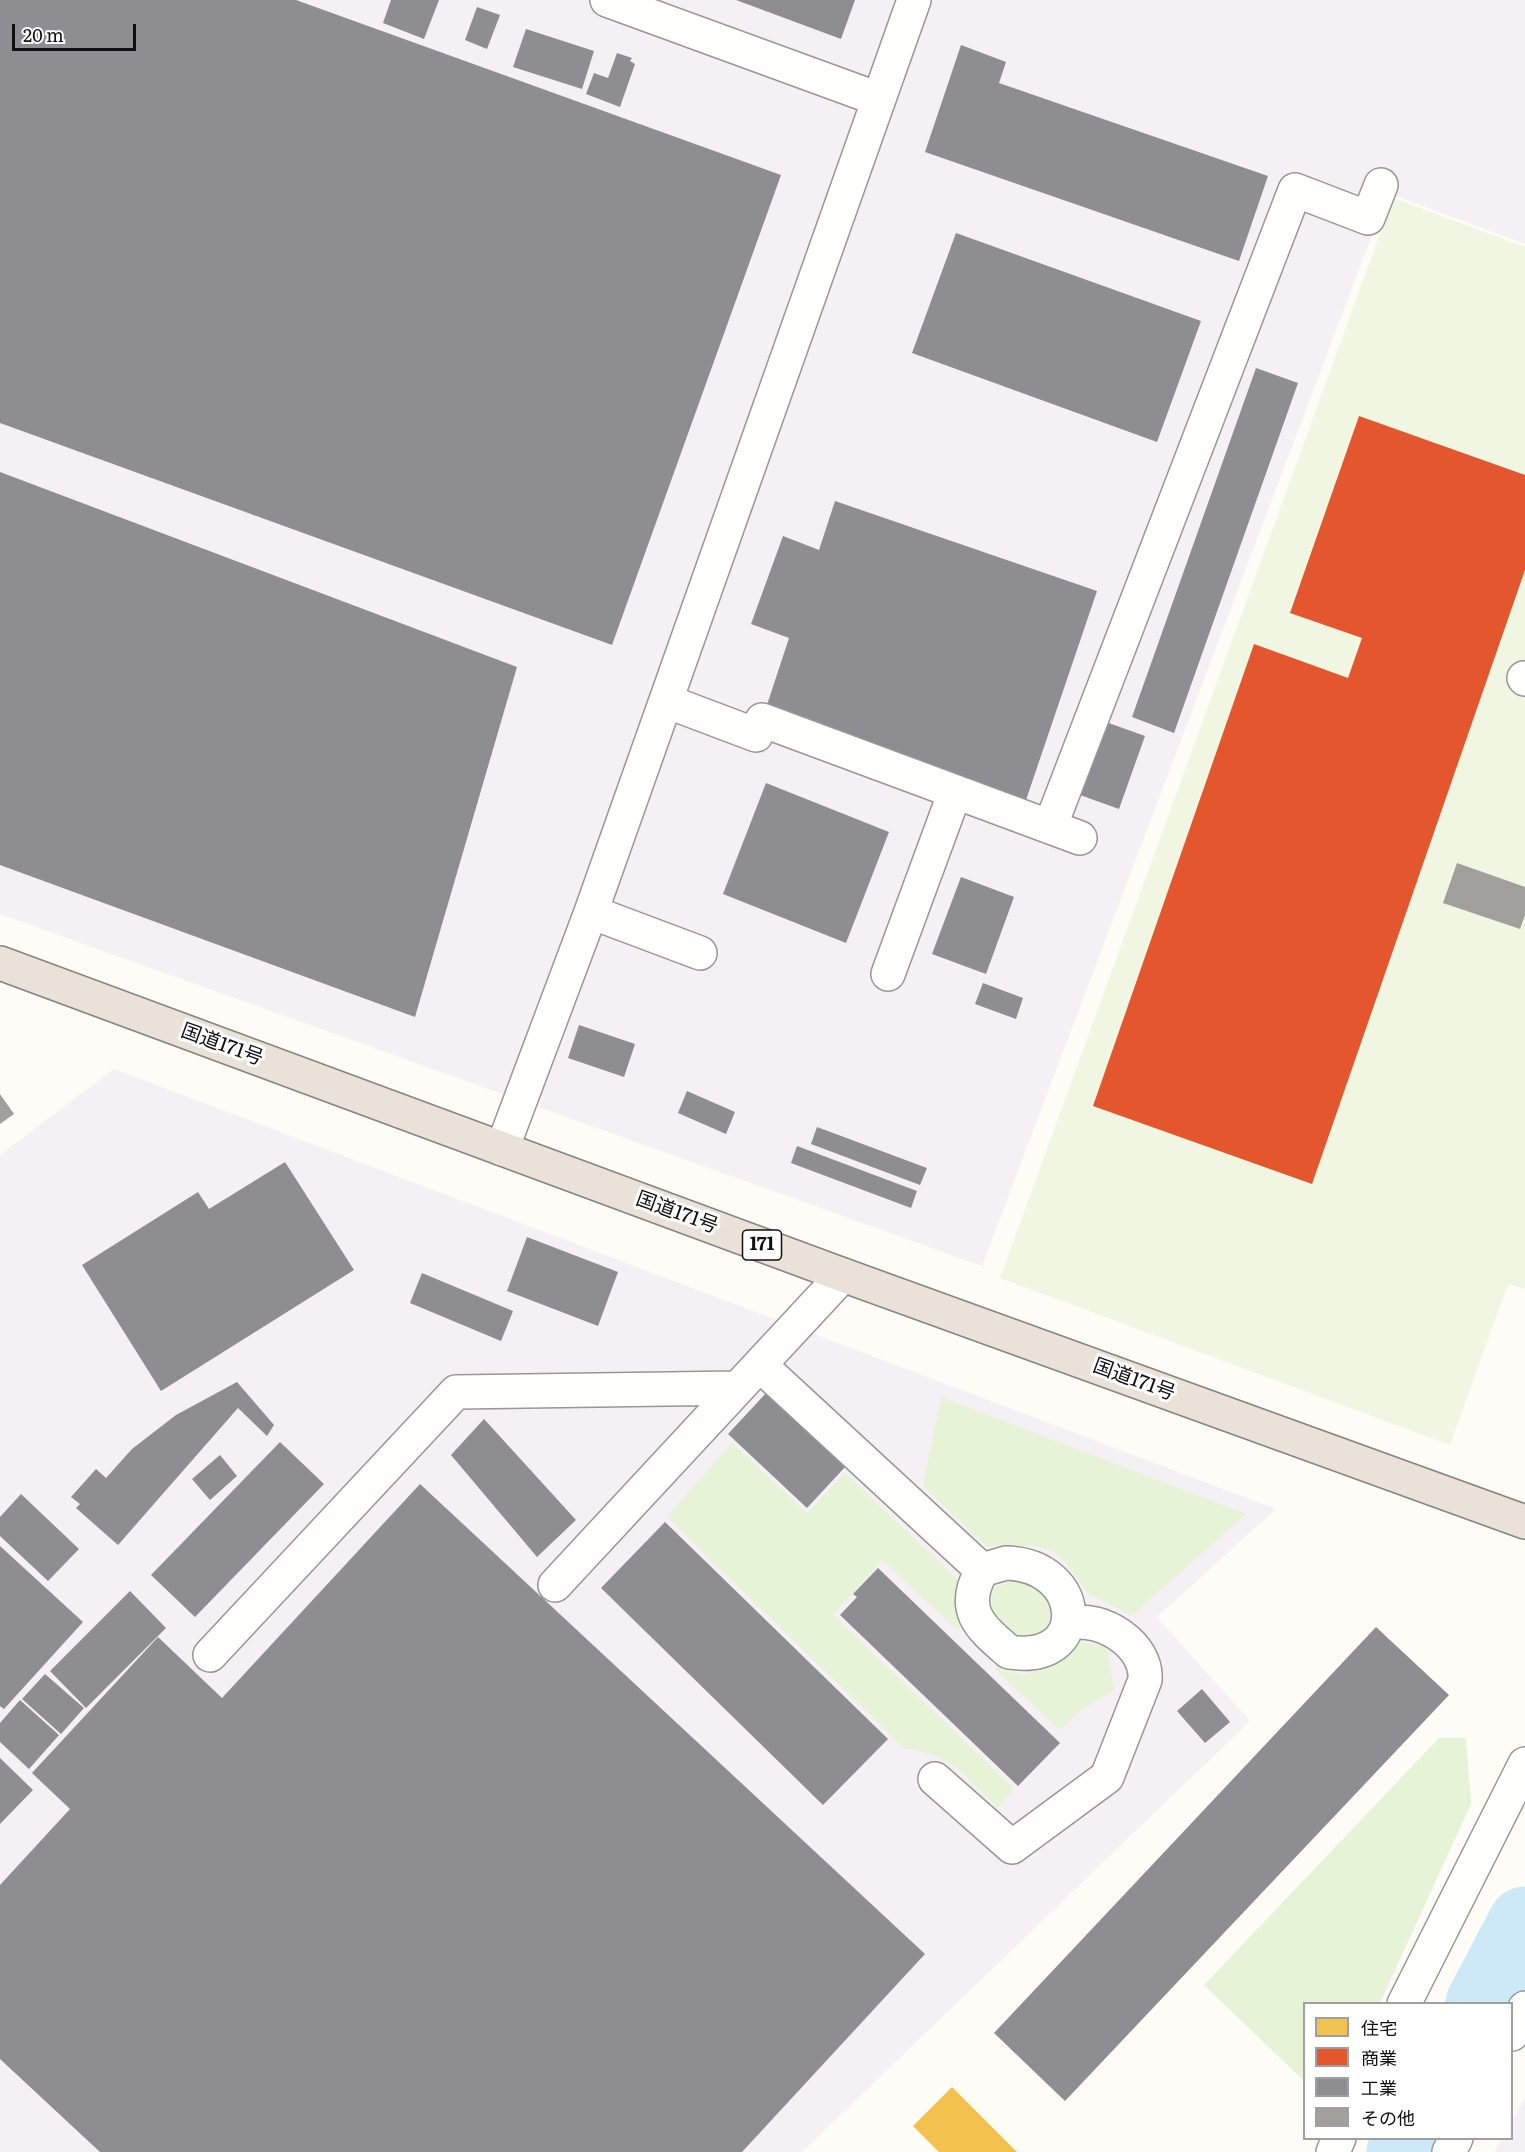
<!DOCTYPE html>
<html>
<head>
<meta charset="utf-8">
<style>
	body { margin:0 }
	#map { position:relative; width:1525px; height:2152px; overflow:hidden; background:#fdfcf7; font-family:Literata,"Noto Sans JP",serif }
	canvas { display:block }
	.legend { position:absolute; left:1303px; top:2002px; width:210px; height:138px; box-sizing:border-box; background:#fff; border:2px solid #a0a0a0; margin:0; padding:8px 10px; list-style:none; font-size:18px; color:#111 }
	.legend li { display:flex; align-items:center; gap:12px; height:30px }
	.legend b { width:30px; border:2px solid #a0a0a0 }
	.scale { position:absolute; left:12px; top:24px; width:124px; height:27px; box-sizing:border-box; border:3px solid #111; border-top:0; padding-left:8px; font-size:18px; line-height:21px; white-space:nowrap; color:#111; -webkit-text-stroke:4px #fff; paint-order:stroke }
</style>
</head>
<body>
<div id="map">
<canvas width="1525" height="2152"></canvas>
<ul class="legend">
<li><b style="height:16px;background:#f2c14e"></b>住宅</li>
<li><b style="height:16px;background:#e4572e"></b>商業</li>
<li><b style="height:16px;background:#8d8d92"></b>工業</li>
<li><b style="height:16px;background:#a19f9c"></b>その他</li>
</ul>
<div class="scale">20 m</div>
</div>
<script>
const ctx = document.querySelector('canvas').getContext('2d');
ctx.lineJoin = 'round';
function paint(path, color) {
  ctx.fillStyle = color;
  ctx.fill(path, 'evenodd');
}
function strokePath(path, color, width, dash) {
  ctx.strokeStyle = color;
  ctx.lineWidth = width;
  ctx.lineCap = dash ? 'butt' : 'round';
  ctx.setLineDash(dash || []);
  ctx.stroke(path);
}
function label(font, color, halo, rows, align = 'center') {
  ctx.font = font + ' Literata,"Noto Sans JP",serif';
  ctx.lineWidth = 6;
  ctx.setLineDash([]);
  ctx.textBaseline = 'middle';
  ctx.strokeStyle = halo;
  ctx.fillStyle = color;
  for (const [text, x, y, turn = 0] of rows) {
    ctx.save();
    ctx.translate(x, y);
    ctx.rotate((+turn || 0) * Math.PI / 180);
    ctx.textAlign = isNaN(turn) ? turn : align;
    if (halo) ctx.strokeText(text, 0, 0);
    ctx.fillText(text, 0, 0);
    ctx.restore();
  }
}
const industrial = new Path2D(`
	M0,0H1525V244L1388,193L982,1266L0,914Z
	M114,1069L1276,1509L1157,1617L1250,1721L802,2152H0V1155Z
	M1525,2098V2152H1494L1502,2139L1512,2138V2121Z`);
const green = new Path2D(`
	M941,1397L1246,1514L1131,1616L1088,1593L1063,1559L1052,1551L1035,1546H986L923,1486Z
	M732,1443L807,1513L845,1473L959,1581L957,1603L960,1632L882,1560L833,1615L1014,1789L997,1808C967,1777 951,1753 905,1749L667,1517Z
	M1014,1580C1047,1586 1064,1608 1040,1636L1017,1637C999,1620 984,1614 995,1587Z
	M1084,1642L1107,1647L1114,1690L1082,1709L1060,1730L995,1669L999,1664L1011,1672L1024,1675L1040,1670L1064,1649Z
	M1439,1738H1466L1471,1804L1380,2003L1304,2004V2081L1204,1985Z`);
const pitch = new Path2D(`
	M1393,198L1525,247V1289L1508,1284L1450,1445L1000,1278Z`);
const homes = new Path2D(`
	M952,2087L1017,2152H939L913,2126Z`);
const shops = new Path2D(`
	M1359,416L1525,475V570L1312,1184L1093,1106L1254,644L1348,678L1362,638L1290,613Z`);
const industry = new Path2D(`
	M0,0H296L781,175L612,645L0,423Z
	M391,0H439L424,39L383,23Z
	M736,0H855L841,39Z
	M477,7L500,15L487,49L465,40Z
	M526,29L594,51L582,89L513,67Z
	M961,45L1006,62L999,83L1268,176L1239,261L925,152Z
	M617,53L632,58L630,61L635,64L620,107L586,94L594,73L608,78Z
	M956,233L1201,321L1157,442L912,353Z
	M1256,368L1298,383L1174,733L1132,717Z
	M0,472L517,667L415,1017L0,865Z
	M835,501L1097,591L1026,800L765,711L789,638L751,624L783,536L819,550Z
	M1106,722L1145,736L1119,809L1080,795Z
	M766,783L889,832L846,943L723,894Z
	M961,877L1014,897L986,974L932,954Z
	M983,983L1023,998L1016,1019L975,1004Z
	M579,1025L635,1044L624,1077L568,1058Z
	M687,1091L735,1112L726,1134L678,1113Z
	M817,1127L927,1168L920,1185L811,1144Z
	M797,1146L917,1191L911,1208L791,1163Z
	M285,1162L354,1270L161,1391L82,1265L198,1192L209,1209Z
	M527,1237L618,1272L598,1326L507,1291Z
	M422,1273L513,1311L501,1341L410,1303Z
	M237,1382L274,1425L267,1436L238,1408L118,1545L76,1508L80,1504L71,1497L96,1469L106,1478L132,1449L176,1415Z
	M768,1391L846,1466L807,1508L728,1434Z
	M484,1419L576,1520L537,1557L451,1455Z
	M280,1442L324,1484L195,1617L151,1575Z
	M220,1455L237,1476L210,1500L192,1479Z
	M420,1484L925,1954L742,2152H100L0,2059V1885L70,1809L32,1773L158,1637L222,1698Z
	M21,1494L79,1549L48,1581L0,1536V1517Z
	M665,1522L888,1739L823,1805L601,1588Z
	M0,1546L83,1622L4,1709L0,1706Z
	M878,1568L1060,1743L1018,1786L840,1615L857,1597L853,1594Z
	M130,1591L166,1628L86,1708L50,1671Z
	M1376,1627L1449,1695L1065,2101L994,2033Z
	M45,1674L84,1708L61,1734L22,1699Z
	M1202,1689L1230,1722L1205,1743L1177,1711Z
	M20,1700L59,1735L29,1769L0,1742V1723Z
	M0,1758L33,1790L0,1824Z`);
const river = new Path2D(`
	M1483,2004L1525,1924
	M1404,2152L1411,2138`);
const building = new Path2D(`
	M1457,863L1525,887V915L1520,929L1443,903Z
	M0,1094L14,1114L0,1124Z`);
const minor = new Path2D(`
	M607,0L878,99
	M1524,678L1525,679
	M666,701L756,735L762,720L1080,838
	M1050,827L1295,190L1368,218L1381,185
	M591,912L700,953
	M888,974L955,792
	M502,1149L591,912L914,0
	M760,1365L982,1570
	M1006,1563C1086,1565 1092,1665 1009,1652C980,1627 959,1610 982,1570Z
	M555,1585L843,1275
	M210,1655L456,1392L738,1388
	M935,1779L1012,1847L1107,1777L1145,1680C1148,1645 1102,1616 1070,1623
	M1404,2004L1525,1764
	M1512,2034L1525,2008
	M1333,2152L1339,2138
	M1449,2152L1456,2138`);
const highway = new Path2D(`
	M0,963L843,1275L1525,1522`);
const shields = [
	[762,1245,39]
];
const shieldNames = [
	["171",762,1245]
];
const streetNames = [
	["国道171号",222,1045,20],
	["国道171号",677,1213,20],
	["国道171号",1134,1380,20]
];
paint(industrial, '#f5f0f3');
paint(green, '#e7f3d7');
paint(pitch, '#f0f6e1');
paint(homes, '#f2c14e');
paint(shops, '#e4572e');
paint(industry, '#8d8d92');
strokePath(river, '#cde8f7', 75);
paint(building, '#a19f9c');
strokePath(minor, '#979795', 36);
strokePath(highway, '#858482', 36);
strokePath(minor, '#fffffe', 33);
strokePath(highway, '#eae1d8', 33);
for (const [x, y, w] of shields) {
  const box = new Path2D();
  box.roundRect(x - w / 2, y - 15, w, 30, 4.5);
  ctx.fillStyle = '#fff';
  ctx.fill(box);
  strokePath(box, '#111', 1.5);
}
label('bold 18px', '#111', null, shieldNames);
label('20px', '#111', '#fff', streetNames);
</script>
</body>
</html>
